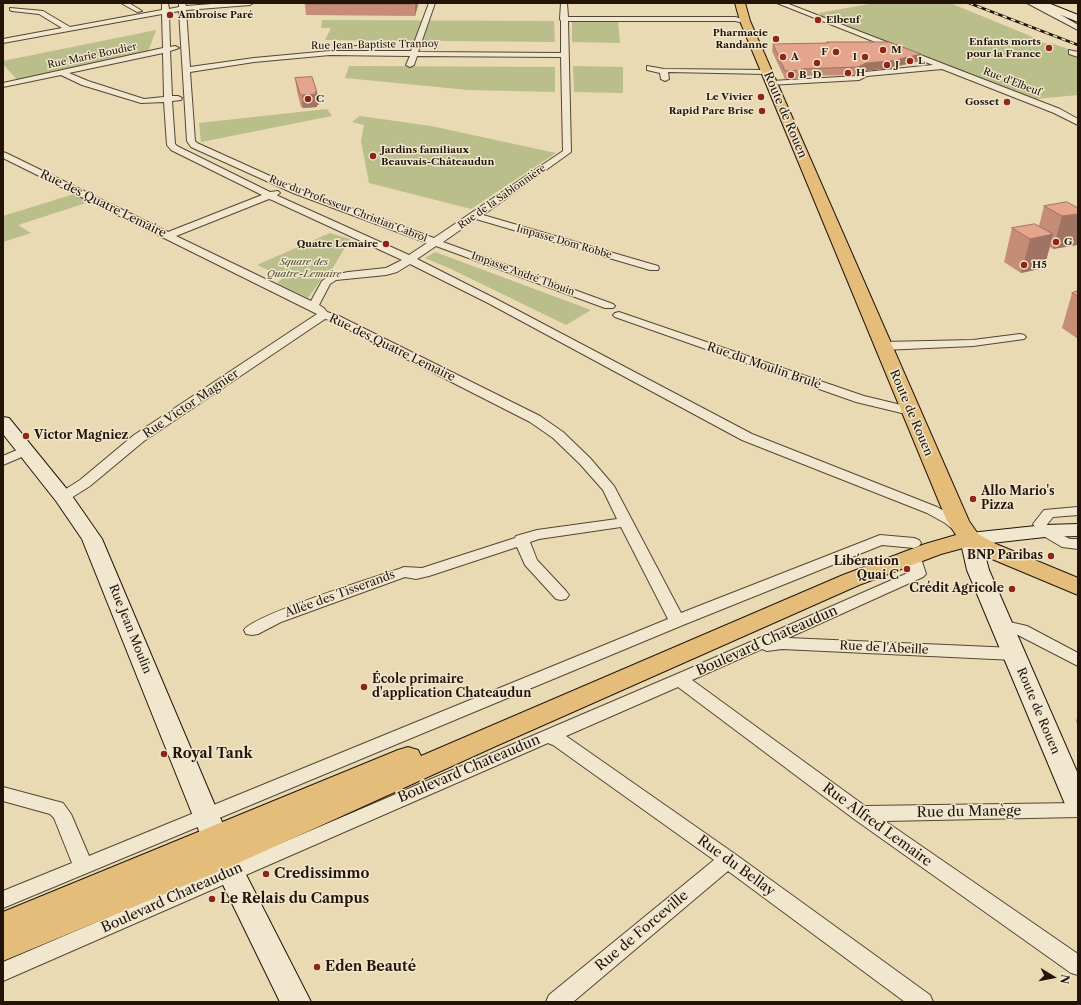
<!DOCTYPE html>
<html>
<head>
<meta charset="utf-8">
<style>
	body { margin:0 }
	#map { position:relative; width:1081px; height:1005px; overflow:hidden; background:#e9dab3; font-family:"Libre Caslon Text",serif }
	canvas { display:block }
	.frame { position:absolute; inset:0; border:4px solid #221409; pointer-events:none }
	.north { position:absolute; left:1033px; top:957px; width:40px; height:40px; -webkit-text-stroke:3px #f1e7ce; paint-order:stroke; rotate:100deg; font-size:11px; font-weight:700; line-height:16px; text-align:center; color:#221409 }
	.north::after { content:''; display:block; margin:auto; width:14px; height:18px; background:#221409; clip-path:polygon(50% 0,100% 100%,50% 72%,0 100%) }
</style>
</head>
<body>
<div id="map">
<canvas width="1081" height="1005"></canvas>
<div class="frame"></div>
<div class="north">N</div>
</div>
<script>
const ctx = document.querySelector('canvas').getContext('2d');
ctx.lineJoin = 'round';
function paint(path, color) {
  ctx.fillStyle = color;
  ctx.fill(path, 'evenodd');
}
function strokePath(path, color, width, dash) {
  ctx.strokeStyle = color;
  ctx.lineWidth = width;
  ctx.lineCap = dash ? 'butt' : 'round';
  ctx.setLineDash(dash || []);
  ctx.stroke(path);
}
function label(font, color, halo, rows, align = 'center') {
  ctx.font = font + ' "Libre Caslon Text",serif';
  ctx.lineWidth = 3;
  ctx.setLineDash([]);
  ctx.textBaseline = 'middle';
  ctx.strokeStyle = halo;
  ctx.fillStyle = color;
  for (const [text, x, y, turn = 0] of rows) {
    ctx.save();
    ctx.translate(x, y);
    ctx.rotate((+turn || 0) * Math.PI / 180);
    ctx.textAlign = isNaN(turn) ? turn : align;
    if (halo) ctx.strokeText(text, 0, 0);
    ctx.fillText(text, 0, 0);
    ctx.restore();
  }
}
const green = new Path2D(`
	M875,3H950L1028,35L1044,43H1050L1075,51L1071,52L1078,56V95L1036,99L817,15H821L819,13Z
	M322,20L554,21L555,42L325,40L331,28H321Z
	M572,21H618L620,43L572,42Z
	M156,30L148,52L18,81L3,64V61Z
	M349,66L555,67V92L468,90L345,78Z
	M573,66L623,67V93L574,92Z
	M327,109L332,116L201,142L199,123Z
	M360,116L431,126L556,153L471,209L369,183L361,141L364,125L352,122Z
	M74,194L89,202L18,225L31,233L3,242V216Z
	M330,233L350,239L331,271L328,270L308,298L277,283L284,277L257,265Z
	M435,252L591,310L566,325L451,269L425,258Z`);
const street = new Path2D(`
	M121,3H129L142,11L137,12Z
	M162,3H168L169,9L179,7V3H185L186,6L225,3H253L250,5L186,10L190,67L254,58L330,51H411L429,3H435L418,52L561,53V21L560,19L561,3H567L568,17H735L747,20L748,21L745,23L735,21H568L571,152L483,215L658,266L659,268L658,270H650L476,219L443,242L613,304L615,306L613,308H605L436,246L417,259L496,299L752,434L937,507L955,517L967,528L965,531L960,532L955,531L945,523L927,513L742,440L488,303L410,264L397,272L386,275L336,280L330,284L319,305L324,308L327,312L337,315L540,416L563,432L590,458L614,486L681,613L875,537L880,535L914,538L919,540L921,543L919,546L914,548L882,545L683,625L3,908V891L72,863L54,818L50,814L3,801V787L63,803L71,814L89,856L668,619L621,527L539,539L530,542L537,560L566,591L569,595L566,599L561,600L556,599L525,565L517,547L429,576L416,579L405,577L281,622L258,634L252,635L246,634L244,630C253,615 375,577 399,569L404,567L422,568L515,538L516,536L537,530L617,519L603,490L580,464L553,438L530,422L330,320L325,319L144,441L90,486L68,500L63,501L58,500L56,497L58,494L80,480L134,435L317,314L3,158V152L6,153L168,232L262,195L171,150L167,145L164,102L141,103L82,85L61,75L3,87V83L163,48L162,14L3,43V39L62,28L39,14L12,11L10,10V8L43,11L70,27L162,10ZM179,11L187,141L191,147L293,193L427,243L409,255L278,196L277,195L280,193L278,191L270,192L177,146L175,144L172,101L181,100L182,98L178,96H172L170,51L179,48L175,46L170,47L169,13ZM163,53L164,97L144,99L88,81L69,73ZM330,55L410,56L406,65L410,67L414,65L417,56L561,57L563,151L434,238L299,189L197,143L195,141L190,72L254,62ZM269,199L272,200L402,260L386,268L348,272L329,276L322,281L311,301L176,236Z
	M777,3H786L1060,109L1078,119V125L1054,113L942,69L867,76L859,80L769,85L768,83L772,81L857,76L865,72L933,65Z
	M1027,3C1044,3 1063,16 1078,25V30Z
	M1069,50L1078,52V57L1069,54Z
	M647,66L664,69L767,70L771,72L767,74L668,72L669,79L665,81L661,79L660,73L647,70Z
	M619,312L864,396L914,408L916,411L914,414L910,415L856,402L615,317L613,315L615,313Z
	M1020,334L1024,335L1026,337L1024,339L973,346L883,350L879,348L877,346L879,344L883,342L973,340Z
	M26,446L31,447L33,450L31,453L3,465V456Z
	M1078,507V515L1053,517L1045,527L1070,539H1078V549L1062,547L1040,534L1038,531L1040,528L1035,527L1033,524L1044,510Z
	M914,550L919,552L926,574L923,577L788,638L1014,648L1020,650L1022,654L1020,658L1014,660L782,649L767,651L762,649L692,680L865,806L1078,803V817L885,821L1078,954V975L1071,973L854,819L678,687L566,736L735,854L930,995L933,1002H905L728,871L573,1002H546L549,995L714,860L553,745L548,743L3,981V962L684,671L910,572L907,555L909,552Z
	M1001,620L1027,626L1078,653V666L1016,634L995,629L993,625L995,621Z`);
const secondary = new Path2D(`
	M1035,3H1048L1078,15V22L1037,5Z
	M3,417L9,418L70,493L102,539L236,855L311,1002H280L209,856L82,539L56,501L3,434Z
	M1078,524V536L1045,537L982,544L989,570L1078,774V814L1069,811L1065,804L967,570L960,539L963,534L970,533L1045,525Z`);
const primary = new Path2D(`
	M735,3H745L750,21L969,521L978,534L996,544L1078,578V595L980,554L967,547L941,554L859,585L496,746L234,865L3,961V912L398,750L408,747L418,750L421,756L843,575L925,544L956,535L947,521L740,21Z`);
const rail = new Path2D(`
	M969,3L1078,45`);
const wall = new Path2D(`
	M305,3H418V5L415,16L306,15Z
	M827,42L920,61L890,68L865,71L857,75L801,76V78L785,79L772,51L773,44L827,43Z
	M295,78L319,105H317V107L303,108L301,107L297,91Z
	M1067,202L1077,245L1053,249L1050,247L1044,268L1021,273L1004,262L1012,228L1039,226L1044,206Z
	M1078,291V339L1062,328L1072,293Z
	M1078,714V727L1076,721Z`);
const shadedWall = new Path2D(`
	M415,3H418V5L415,16Z
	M921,54L920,61L890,68L865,71L857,75L858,67L866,63Z
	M317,92L319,105H317V107L303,108L302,95Z
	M1078,214V241L1077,245L1053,249L1062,216Z
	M1053,234L1044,268L1021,273L1030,239Z`);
const building = new Path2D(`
	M305,3H415L414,4H305Z
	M827,42H889L921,54L891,61L866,63L858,67L801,69L802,70L785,71L773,44L828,43Z
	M312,77L317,92H315L316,94L302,95L300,94L295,78Z
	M1067,202L1078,208V214L1062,216L1044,206Z
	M1035,224L1053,234L1030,239L1012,228Z
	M1078,291V296L1072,293Z`);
const markers = [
	[170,15,4,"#8f2418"],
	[818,20,4,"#8f2418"],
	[776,39,4,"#8f2418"],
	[1049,48,4,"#8f2418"],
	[883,50,4,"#8f2418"],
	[836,52,4,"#8f2418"],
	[783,57,4,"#8f2418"],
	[865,57,4,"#8f2418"],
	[910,61,4,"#8f2418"],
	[817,63,4,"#8f2418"],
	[887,65,4,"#8f2418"],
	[848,73,4,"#8f2418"],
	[791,75,4,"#8f2418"],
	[761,97,4,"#8f2418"],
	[308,99,4,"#8f2418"],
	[1007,102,4,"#8f2418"],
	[762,111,4,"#8f2418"],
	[373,156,4,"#8f2418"],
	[1056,242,4,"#8f2418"],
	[386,244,4,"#8f2418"],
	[1024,265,4,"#8f2418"],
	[26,436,4,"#8f2418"],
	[973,499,4,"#8f2418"],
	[1051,556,4,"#8f2418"],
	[907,569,4,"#8f2418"],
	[1012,589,4,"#8f2418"],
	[364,687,4,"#8f2418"],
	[164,754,4,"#8f2418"],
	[266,874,4,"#8f2418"],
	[212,899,4,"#8f2418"],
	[317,967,4,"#8f2418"]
];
const farPoinames = [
	["Ambroise Paré",178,15],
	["Elbeuf",826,20],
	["Pharmacie",768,33,"right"],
	["Randanne",768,45,"right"],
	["Enfants morts",1041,42,"right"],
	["pour la France",1041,54,"right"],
	["M",891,50],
	["F",828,52,"right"],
	["A",791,57],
	["I",857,57,"right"],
	["L",918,61],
	["J",895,65],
	["H",856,73],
	["B",799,75],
	["D",817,75,"center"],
	["Le Vivier",753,97,"right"],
	["C",316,99],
	["Gosset",999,102,"right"],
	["Rapid Pare Brise",754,111,"right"],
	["Jardins familiaux",381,150],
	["Beauvais-Châteaudun",381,162],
	["G",1064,242],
	["Quatre Lemaire",378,244,"right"],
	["H5",1032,265]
];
const farStreetnames = [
	["Rue Jean-Baptiste Trannoy",375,45,-1],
	["Rue Marie Boudier",92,56,-12],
	["Rue d'Elbeuf",1012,82,21],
	["Rue de la Sablonnière",502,197,-35],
	["Rue du Professeur Christian Cabrol",348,209,21],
	["Impasse Dom Robbe",564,242,16],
	["Impasse André Thouin",523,274,20]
];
const farParknames = [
	["Square des",304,262],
	["Quatre-Lemaire",304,274]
];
const streetNames = [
	["Route de Rouen",785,115,67],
	["Rue des Quatre Lemaire",103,204,26],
	["Rue des Quatre Lemaire",392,348,26],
	["Rue du Moulin Brulé",764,366,19],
	["Rue Victor Magnier",191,404,-34],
	["Route de Rouen",911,413,67],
	["Allée des Tisserands",340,594,-20],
	["Rue Jean Moulin",130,629,68],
	["Rue de l'Abeille",884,648,3],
	["Route de Rouen",1038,711,67]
];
const poiNames = [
	["Victor Magniez",34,436],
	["Allo Mario's",981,492],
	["Pizza",981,506],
	["BNP Paribas",1043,556,"right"],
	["Libération",899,562,"right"],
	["Quai C",899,576,"right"],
	["Crédit Agricole",1004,589,"right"],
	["École primaire",372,680],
	["d'application Chateaudun",372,694]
];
const nearStreetnames = [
	["Boulevard Chateaudun",767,641,-24],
	["Boulevard Chateaudun",469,769,-23],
	["Rue du Manège",969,812,-1],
	["Rue Alfred Lemaire",877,825,36],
	["Rue du Bellay",736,866,36],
	["Boulevard Chateaudun",172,898,-24],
	["Rue de Forceville",642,931,-40]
];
const nearPoinames = [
	["Royal Tank",172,754],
	["Credissimmo",274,874],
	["Le Relais du Campus",220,899],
	["Eden Beauté",325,967]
];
paint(green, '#b9be8b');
strokePath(street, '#544634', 2);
strokePath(secondary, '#221409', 2);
strokePath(primary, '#221409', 2);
paint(street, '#f1e7ce');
paint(secondary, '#f1e7ce');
paint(primary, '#e4bd7a');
strokePath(rail, '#221409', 2.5);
strokePath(rail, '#f1e7ce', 1.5, [4.5]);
paint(wall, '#c58d78');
paint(shadedWall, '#a07362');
paint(building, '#e5a48c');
strokePath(building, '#a07362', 1);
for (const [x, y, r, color] of markers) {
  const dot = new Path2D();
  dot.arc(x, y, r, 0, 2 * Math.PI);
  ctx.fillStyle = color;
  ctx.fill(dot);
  strokePath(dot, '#f1e7ce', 1.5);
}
label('bold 10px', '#221409', '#f1e7ce', farPoinames, 'left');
label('10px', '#221409', '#f1e7ce', farStreetnames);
label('italic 10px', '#575036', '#f1e7ce', farParknames);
label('12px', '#221409', '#f1e7ce', streetNames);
label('bold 12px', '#221409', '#f1e7ce', poiNames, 'left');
label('14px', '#221409', '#f1e7ce', nearStreetnames);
label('bold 14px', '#221409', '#f1e7ce', nearPoinames, 'left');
</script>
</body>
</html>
